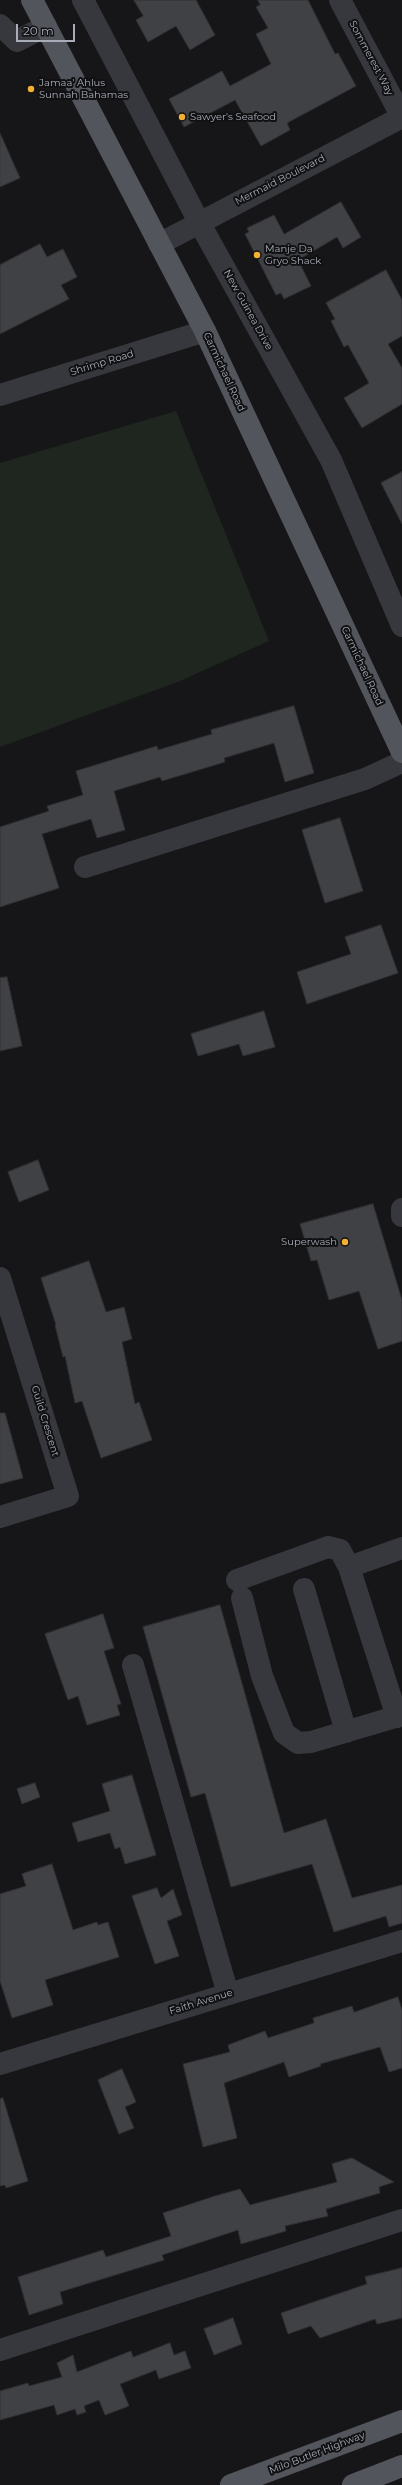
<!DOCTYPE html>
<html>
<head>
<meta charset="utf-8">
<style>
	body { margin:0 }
	#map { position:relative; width:402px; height:2485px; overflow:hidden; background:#161618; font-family:Montserrat,sans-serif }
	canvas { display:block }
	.scale { position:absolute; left:16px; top:24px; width:59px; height:18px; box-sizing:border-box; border:2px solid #a8adb8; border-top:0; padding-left:5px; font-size:12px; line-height:14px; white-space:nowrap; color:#a8adb8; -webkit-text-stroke:3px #111113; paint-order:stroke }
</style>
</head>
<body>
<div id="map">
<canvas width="402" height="2485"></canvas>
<div class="scale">20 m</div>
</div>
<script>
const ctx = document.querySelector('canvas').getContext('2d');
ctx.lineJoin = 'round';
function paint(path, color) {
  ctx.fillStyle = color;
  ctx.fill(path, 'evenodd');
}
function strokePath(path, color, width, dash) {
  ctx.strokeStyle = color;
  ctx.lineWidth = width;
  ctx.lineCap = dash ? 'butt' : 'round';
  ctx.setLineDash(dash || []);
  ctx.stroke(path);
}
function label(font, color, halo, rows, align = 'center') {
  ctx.font = font + ' Montserrat,sans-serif';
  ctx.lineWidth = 4;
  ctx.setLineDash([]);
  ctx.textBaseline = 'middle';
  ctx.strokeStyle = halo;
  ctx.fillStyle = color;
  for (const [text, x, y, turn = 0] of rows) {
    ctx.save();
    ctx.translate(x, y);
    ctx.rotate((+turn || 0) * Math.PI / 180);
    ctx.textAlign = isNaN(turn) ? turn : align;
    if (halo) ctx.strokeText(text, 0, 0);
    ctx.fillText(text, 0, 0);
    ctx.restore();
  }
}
const green = new Path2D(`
	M176,411L269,641L180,681L0,747V463Z`);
const building = new Path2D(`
	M134,0H196L215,35L190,50L176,26L148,42L136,20L143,16Z
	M258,0H308L335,54L338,53L356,86L287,123L290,130L261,146L235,100L184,127L169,99L222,71L230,86L271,64L256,34L268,28L256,7L260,5Z
	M0,133L20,178L0,187Z
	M341,202L361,237L343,248L337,237L298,260L311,286L284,299L281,293L276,295L245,234L249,232L247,228L274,215L284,234Z
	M40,244L47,257L63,249L77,277L61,285L69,299L0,334V265Z
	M386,270L402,300V336L388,344L402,368V404L362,428L344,398L369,383L348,345L344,347L331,321L335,319L326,303Z
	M402,472V524L381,483Z
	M294,706L314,773L285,782L274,743L224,758L225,762L162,781L160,777L114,791L125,830L97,838L91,819L42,834L59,888L0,907V827L49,811L47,806L83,795L76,771L157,746L158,750L212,734L211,730Z
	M340,818L363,891L325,903L302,830Z
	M381,925L398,973L307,1004L297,972L351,954L345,937Z
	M7,977L22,1046L0,1051V978Z
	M264,1011L275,1047L243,1056L239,1044L198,1056L191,1034Z
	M38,1160L49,1190L19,1202L8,1172Z
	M373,1204L402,1300V1341L378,1349L359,1291L329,1300L317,1260L311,1261L300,1224Z
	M89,1261L106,1312L124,1307L132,1339L122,1342L135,1404L139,1402L152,1440L101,1458L82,1401L75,1403L65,1356L63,1357L55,1325H56L41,1278Z
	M0,1413H5L23,1478L0,1484Z
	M220,1605L284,1833L326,1819L352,1898L402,1885V1923L389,1927L386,1916L334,1932L312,1864L231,1887L205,1793L191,1797L143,1627Z
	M103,1614L114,1648L104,1651L121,1704L117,1705L120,1715L87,1725L78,1696L68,1700L45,1634Z
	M132,1775L156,1855L125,1864L120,1847L115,1849L110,1833L78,1842L72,1823L110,1811L102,1784Z
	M35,1783L40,1797L22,1804L17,1789Z
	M52,1864L73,1930L97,1922L98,1925L108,1922L119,1957L45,1980L53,2005L12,2018L0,1981V1894L26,1886L22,1874Z
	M157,1888L161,1898L173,1889L182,1915L167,1921L179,1956L155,1964L132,1896Z
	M398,1997L402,2010V2068L389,2072L380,2047L320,2064L321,2066L289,2077L284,2062L224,2083L237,2138L203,2147L183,2064L230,2052L228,2045L265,2031L268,2038L314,2023L313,2018L352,2006L354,2012Z
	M122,2069L136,2102L125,2107L134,2128L119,2134L98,2080Z
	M3,2098L28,2181L6,2188L5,2185L0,2186V2099Z
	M352,2158L394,2182L379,2187L380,2193L326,2209L328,2216L285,2226L286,2231L241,2244L238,2230L162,2255L164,2260L60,2292L63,2304L29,2315L18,2277L103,2250L106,2257L171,2236L163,2213L215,2196L240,2189L250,2205L337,2182L332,2164Z
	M402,2268V2318L377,2324L375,2319L320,2338L311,2326L288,2334L281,2313L367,2284L365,2277Z
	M233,2318L242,2344L214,2355L204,2329Z
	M170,2343L174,2355L185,2351L191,2368L159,2379L156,2370L120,2384L129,2406L105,2415L99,2400L84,2406L86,2412L77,2415L75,2409L57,2415L54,2405L0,2420V2391L28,2383L29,2386L62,2377L57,2363L73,2355L77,2372L131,2351L133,2357Z`);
const minor = new Path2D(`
	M83,0L199,222L331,460L402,626
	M340,0L402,117
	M0,25L17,41L46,26
	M159,244L402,117
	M0,395L205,331
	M85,867L365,779L402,762
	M402,1209V1216
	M0,1278L68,1496L0,1517
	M349,1567L402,1548
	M237,1580L328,1547L340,1550L349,1567L397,1717
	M304,1589L346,1732
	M242,1598L262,1676L284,1733L298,1743L311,1742L402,1715
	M133,1665L228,1994
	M0,2064L402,1941
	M0,2350L402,2220`);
const major = new Path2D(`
	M32,0L205,331L402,752
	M231,2485L402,2421
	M353,2485L402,2466`);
const markers = [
	[31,89,4,"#f2b134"],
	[182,117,4,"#f2b134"],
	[257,255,4,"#f2b134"],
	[345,1242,4,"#f2b134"]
];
const streetNames = [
	["Sommerest Way",371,58,62],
	["Mermaid Boulevard",280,180,-27],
	["New Guinea Drive",248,310,61],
	["Shrimp Road",102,363,-17],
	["Carmichael Road",224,372,65],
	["Carmichael Road",362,666,65],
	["Guild Crescent",45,1421,73],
	["Faith Avenue",201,2002,-17],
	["Milo Butler Highway",317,2453,-21]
];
const poiNames = [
	["Jamaa' Ahlus",39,83],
	["Sunnah Bahamas",39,95],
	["Sawyer's Seafood",190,117],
	["Manje Da",265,249],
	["Gryo Shack",265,261],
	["Superwash",337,1242,"right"]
];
paint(green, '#1e261f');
paint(building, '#404145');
strokePath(building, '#303034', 1);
strokePath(minor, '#37383d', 22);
strokePath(major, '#53555c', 22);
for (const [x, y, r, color] of markers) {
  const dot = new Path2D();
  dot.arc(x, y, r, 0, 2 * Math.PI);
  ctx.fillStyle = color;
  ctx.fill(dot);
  strokePath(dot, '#111113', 1.5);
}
label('10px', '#a8adb8', '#111113', streetNames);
label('10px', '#a8adb8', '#111113', poiNames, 'left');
</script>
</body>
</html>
